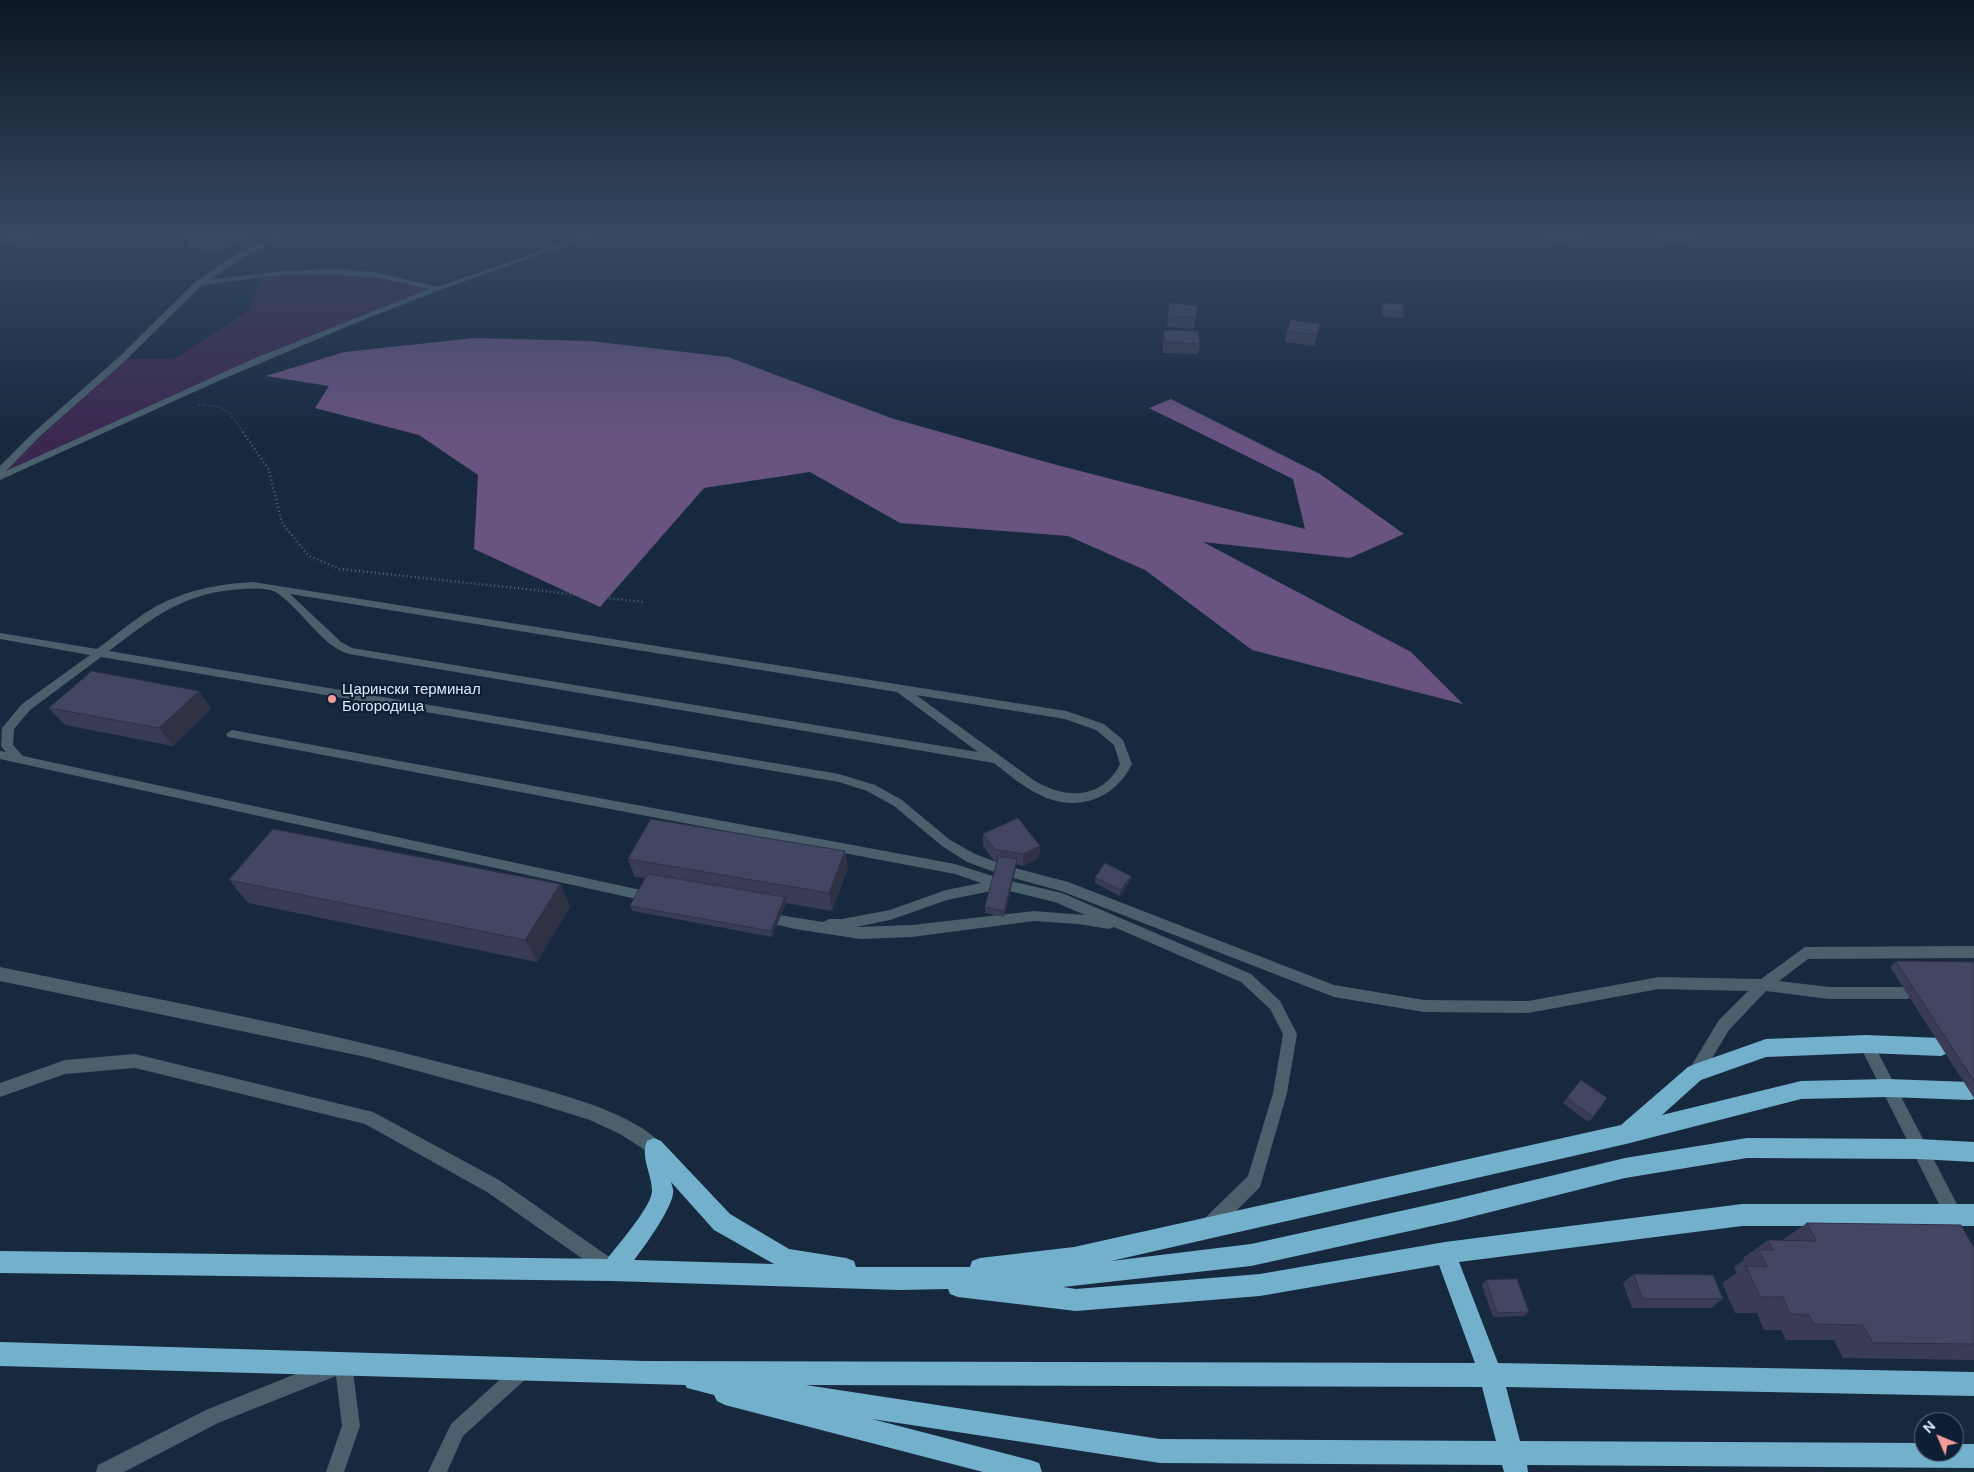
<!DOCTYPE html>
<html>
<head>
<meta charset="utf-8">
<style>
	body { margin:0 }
	#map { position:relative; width:1974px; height:1472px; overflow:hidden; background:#17293f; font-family:"DM Sans",sans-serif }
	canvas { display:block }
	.north { position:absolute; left:1914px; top:1412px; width:50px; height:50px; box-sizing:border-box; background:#0d1f35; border:1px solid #607083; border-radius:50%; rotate:315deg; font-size:14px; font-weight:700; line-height:20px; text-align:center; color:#dde9f8 }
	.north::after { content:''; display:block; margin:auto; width:18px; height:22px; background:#f59b9b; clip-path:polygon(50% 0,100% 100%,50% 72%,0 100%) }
</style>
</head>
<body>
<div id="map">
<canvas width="1974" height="1472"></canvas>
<div class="north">N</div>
</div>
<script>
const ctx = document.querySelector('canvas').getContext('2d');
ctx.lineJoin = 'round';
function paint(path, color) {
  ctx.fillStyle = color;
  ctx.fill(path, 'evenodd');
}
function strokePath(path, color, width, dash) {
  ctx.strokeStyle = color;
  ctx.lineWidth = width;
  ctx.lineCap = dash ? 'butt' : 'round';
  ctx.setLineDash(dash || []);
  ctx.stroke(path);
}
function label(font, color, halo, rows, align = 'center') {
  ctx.font = font + ' "DM Sans",sans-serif';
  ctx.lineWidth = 4.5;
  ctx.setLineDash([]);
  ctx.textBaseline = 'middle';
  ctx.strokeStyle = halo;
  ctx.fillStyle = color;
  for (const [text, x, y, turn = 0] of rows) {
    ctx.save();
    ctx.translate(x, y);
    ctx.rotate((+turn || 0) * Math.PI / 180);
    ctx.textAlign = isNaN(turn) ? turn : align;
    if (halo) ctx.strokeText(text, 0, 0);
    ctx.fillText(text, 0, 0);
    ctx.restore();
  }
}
const green = new Path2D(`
	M360,273L437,289L342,325L0,477V471L122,359H174L248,311L264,274Z`);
const forest = new Path2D(`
	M475,338L590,341L728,357L891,418L1053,464L1305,529L1293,479L1149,408L1171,399L1320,474L1404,534L1350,558L1203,542L1411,652L1463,704L1252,650L1145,570L1068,536L900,523L810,472L704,488L600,607L474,549L478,475L419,435L315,408L329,386L266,376L344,352Z`);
const pathFar1 = new Path2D(`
	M199,405C227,405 229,412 244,433`);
const path = new Path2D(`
	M243,432L269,470L282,523L309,556L340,569L644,602`);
const lane = new Path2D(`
	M253,582L1066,711L1104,724L1123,740L1132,764C1114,801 1074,813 1038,794C1022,786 1008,774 994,763L349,654C323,647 300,608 277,593C270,588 253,588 244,589C184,592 155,616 109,651L839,774L875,785L902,800L950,840L975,854L1007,866L1068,882L1334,985L1424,1000L1528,1001L1659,977L1761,979L1805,947L1974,946V958L1808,959L1779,981L1829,987H1907L1912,989L1914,993L1912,997L1907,999H1829L1766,991L1729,1030L1700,1078L1695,1080L1690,1078L1688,1073L1690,1068L1719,1020L1748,991L1659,989L1528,1013L1424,1012L1334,997L1061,891L1006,876L967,862L942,846L894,806L867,791L839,782L101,657L30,710L14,729L13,745L23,756L641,890L646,891L647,895L646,899L641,900L0,759V751L6,752L1,746L2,728L22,704L90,655L0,639V633L97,649C115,636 132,621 150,610C181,591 217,584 253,582ZM290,594L897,692L978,752L352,648L341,642ZM916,695L1065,719L1096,730L1114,745L1120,764C1102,801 1062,799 1032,779Z
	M232,730L955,864L1002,879L1062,893L1251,974L1280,1001L1297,1034L1287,1093L1260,1187L1217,1230L1211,1232L1205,1230L1203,1224L1205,1218L1248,1176L1273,1093L1283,1034L1270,1009L1241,982L1114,927L1109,929L1078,924L1034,921L912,937L860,939L795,929L774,924L772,920L774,916L779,915L823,922L829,919H842L890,910L946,890L981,883L955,874L228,737L226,734ZM1001,889L1055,902L1085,915L1034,911L912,925L856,927L890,920L947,900Z
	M1866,1037L1871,1039L1960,1210L1962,1216L1960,1222L1954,1224L1948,1222L1859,1044L1861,1039Z
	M135,1054L373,1112L499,1180L615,1261L617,1267L615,1273L609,1275L603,1273L487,1192L365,1124L135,1068L65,1074L0,1097V1083L65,1060Z
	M343,1355L349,1358L352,1364L360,1426L344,1472H326L342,1426L336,1376L218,1423L124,1472H96L98,1465L206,1410Z
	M523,1361L529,1364L532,1370L529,1376L463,1436L447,1472H428L451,1424L517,1364Z`);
const street = new Path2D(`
	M26,236H39L0,244V240Z
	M277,236H285L242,258L209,280L282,271L341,269L380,273L437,287L584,236H592L437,291L346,327L216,382L0,480V466L34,432L119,357L195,282L236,254ZM322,274L380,278L429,289L253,359L6,471L40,436L125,361L202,285L282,275Z
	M0,967C151,998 302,1026 451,1065C499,1077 547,1089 593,1105C612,1112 655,1130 663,1148L660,1154L654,1156L620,1134L590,1120L532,1102L366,1057L0,981Z`);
const highway = new Path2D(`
	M1866,1035L1941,1038L1948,1041L1951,1047L1948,1053L1941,1056L1866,1053L1766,1057L1701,1080L1662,1115L1801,1081L1888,1079L1970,1082L1974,1083V1099L1970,1100L1888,1097L1801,1099L1626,1144L1111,1261L1251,1244L1455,1199L1625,1158L1747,1138L1919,1139L1974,1142V1162L1919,1159L1747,1158L1625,1178L1455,1221L1251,1266L1063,1287L1076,1289L1260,1274L1445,1242L1742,1204H1974V1226H1742L1459,1262L1498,1363L1974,1372V1396L1506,1387L1520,1441L1924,1443V1452H1954V1444H1974V1468L1527,1465L1528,1472H1504L1502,1465L1160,1463L872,1419L1030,1460L1039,1463L1042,1472H983L725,1405L717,1401L714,1395L687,1388L685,1385L0,1366V1342L644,1361L1475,1363L1439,1265L1260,1296L1076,1311L958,1297L950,1294L948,1289L899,1290L612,1281L0,1273V1251L607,1259C617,1246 652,1206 652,1191C652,1174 640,1157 647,1141L654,1138L661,1141L730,1214L789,1249L846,1258L854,1261L856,1267H970L972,1261L980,1258L1074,1247L1621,1125L1688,1067L1695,1064L1766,1039ZM671,1182L714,1230L774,1264L634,1260C645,1246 670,1211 673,1194C674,1190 672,1186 671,1182ZM806,1385L1482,1387L1496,1441L1160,1439Z`);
const wall = new Path2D(`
	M184,236H246L247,237L220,252L190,248Z
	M1543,236H1586L1564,245L1542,237Z
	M1654,236H1692L1689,242L1670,245Z
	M1170,303L1197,306L1194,329L1167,327Z
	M1382,303L1404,312L1403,318L1383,317L1381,309Z
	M1164,330L1200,344L1198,354L1163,353V341Z
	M1287,331L1317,335L1314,346L1285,342Z
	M199,691L211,709L173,746L65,725L49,708Z
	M983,834L1040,846L1039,858L1023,866L1017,864L1004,917L985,913V907L997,861H994L983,846Z
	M628,859L848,868L832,911L786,903L772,937L633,911L630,906L645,878L635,877Z
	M1131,876L1130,882L1120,896L1095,883V878Z
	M229,880L560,884L570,907L537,962L248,903Z
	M1896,961L1974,962V1098L1890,967Z
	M1577,1085L1593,1117L1588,1122L1563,1103Z
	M1807,1223L1974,1248V1360L1843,1358L1834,1340H1786L1781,1330H1764L1757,1313H1735L1722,1283L1737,1273L1734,1267L1744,1260L1743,1258L1768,1240L1781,1241Z
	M1634,1274L1723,1299L1711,1308H1632L1623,1283Z
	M1486,1280L1529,1312L1524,1316L1493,1317L1482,1285Z`);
const shadedWall = new Path2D(`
	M212,236H246L247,237L220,252Z
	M1568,236H1586L1564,245Z
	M1674,236H1692L1689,242L1670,245Z
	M199,691L211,709L173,746L159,728Z
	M1040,846L1039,858L1023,866V854Z
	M845,851L848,868L832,911L829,893Z
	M1017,859V864L1004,917V911Z
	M1131,876L1130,882L1120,896L1121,890Z
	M560,884L570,907L537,962L525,940Z
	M785,897L786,903L772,937L771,931Z`);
const building = new Path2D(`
	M1170,303L1197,306L1196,318L1168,316Z
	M1382,303L1402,304L1404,312L1385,311Z
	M1291,320L1320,324L1317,335L1287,331Z
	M1164,330L1198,331L1200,344L1165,342Z
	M92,671L199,691L159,728L49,708Z
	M1018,818L1040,846L1023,854L994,849L983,834Z
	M651,819L845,851L829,893L628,859Z
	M273,829L560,884L525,940L229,880Z
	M999,856L1017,859L1004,911L985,907Z
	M1105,863L1131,876L1121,890L1095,878Z
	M648,874L785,897L771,931L630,906Z
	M1896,961L1974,962V1081Z
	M1581,1080L1607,1098L1593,1117L1567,1098Z
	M1807,1223L1961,1225L1974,1248V1344L1873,1343L1863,1325L1813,1324L1809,1315L1790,1314L1783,1297H1760L1746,1266L1767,1267L1759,1250H1773L1768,1240L1816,1241Z
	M1634,1274L1713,1275L1723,1299H1643Z
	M1517,1279L1529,1312L1497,1313L1486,1280Z`);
const markers = [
	[332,699,5,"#f59b9b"]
];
const poiNames = [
	["Царински терминал",342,690],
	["Богородица",342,707]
];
paint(green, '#3b2850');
paint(forest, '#685381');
strokePath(pathFar1, '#536377', 2, [0.5, 2.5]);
strokePath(path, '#536377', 2.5, [1, 3]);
paint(lane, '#4a616d');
paint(street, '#4a616d');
paint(highway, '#73b0cc');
paint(wall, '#3a3c55');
paint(shadedWall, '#2f3145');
paint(building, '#434663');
strokePath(building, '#2f3145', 1);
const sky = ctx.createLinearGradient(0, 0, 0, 442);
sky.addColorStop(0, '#0d1723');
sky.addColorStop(0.53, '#364963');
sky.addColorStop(1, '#36496300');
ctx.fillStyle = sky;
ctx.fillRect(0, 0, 1974, 442);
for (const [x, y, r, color] of markers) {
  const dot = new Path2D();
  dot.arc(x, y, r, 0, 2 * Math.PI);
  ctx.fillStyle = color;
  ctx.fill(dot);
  strokePath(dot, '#0d1f35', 2);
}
label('15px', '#dde9f8', '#0d1f35', poiNames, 'left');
</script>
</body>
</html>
